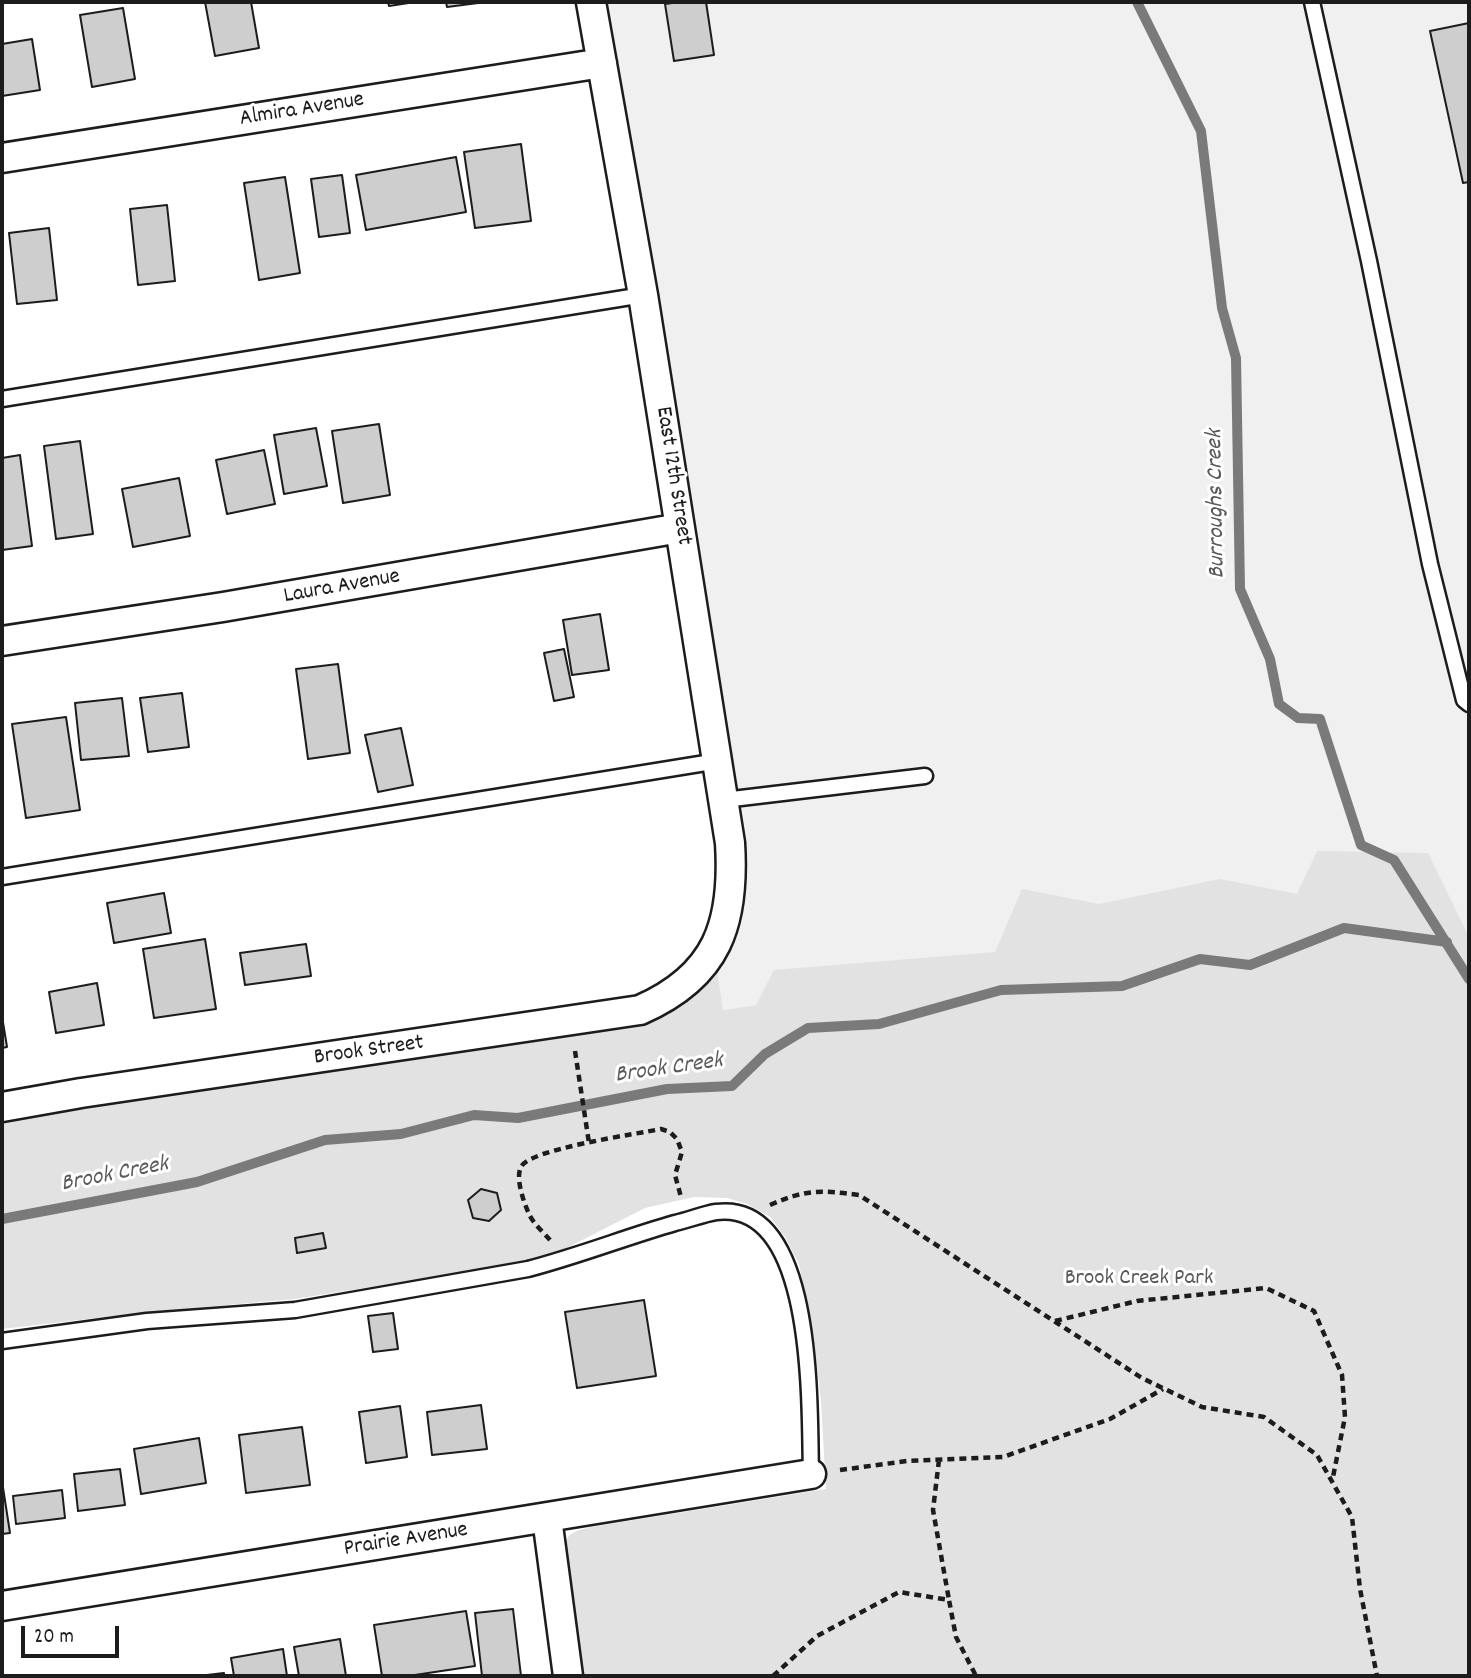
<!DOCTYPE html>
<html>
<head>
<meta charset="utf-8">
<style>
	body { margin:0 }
	#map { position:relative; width:1471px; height:1678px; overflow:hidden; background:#fff; font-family:Dekko,sans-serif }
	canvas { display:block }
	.frame { position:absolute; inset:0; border:4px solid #1c1c1c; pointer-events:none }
	.scale { position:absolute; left:21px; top:1626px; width:98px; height:32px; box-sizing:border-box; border:4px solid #1c1c1c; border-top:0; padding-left:9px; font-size:21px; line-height:24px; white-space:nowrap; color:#1c1c1c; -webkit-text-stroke:5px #fff; paint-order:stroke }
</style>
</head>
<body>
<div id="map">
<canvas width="1471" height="1678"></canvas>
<div class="frame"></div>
<div class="scale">20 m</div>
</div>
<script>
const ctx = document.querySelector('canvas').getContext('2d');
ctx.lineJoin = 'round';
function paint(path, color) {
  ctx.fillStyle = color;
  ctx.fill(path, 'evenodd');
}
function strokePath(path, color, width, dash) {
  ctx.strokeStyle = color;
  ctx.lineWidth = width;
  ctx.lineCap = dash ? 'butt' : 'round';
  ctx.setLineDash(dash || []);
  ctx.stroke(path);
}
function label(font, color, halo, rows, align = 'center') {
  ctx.font = font + ' Dekko,sans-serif';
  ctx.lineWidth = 6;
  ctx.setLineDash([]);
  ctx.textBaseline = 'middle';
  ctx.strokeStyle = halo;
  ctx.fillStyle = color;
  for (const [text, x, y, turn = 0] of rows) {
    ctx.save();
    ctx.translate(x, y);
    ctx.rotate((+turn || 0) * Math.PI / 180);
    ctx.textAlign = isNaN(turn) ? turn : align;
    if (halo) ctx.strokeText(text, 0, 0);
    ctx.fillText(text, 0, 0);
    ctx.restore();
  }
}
const built = new Path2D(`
	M606,2H1469V1112L1375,908L723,1010L717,969L742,920L746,874L745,847Z`);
const green = new Path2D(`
	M1317,851L1428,853L1469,937V1676H581L565,1554C565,1532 572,1532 591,1527L826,1489L821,1402L814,1340L799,1264L785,1237L770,1217L747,1204L727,1198L694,1197L645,1208L545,1259L295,1299L158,1311L2,1329V1118L159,1092L458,1052L636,1025L669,1012L691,995L717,969L723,1010L756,1005L774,970L995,952L1022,889L1099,904L1220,879L1297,894Z`);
const stream = new Path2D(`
	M1137,2L1201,131L1222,308L1236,358L1240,589L1270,659L1279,704L1298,718L1320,719L1361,845L1394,860L1469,979
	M2,1219L197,1182L325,1140L401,1134L474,1115L518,1118L667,1089L732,1086L765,1054L808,1028L879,1024L1001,990L1122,986L1200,959L1250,965L1344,928L1447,942`);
const building = new Path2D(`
	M205,2H251L259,48L215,56Z
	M388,2H415L389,6Z
	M446,2H486L447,7Z
	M679,2H706L714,55L674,61L665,4Z
	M123,8L135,79L92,87L80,15Z
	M1469,23V182L1463,183L1430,31Z
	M32,39L40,90L2,96V44Z
	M521,144L531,221L475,228L464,152Z
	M456,157L466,212L366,230L356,175Z
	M342,175L350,233L319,237L311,179Z
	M285,177L300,273L259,280L244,183Z
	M167,205L175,281L138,285L130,209Z
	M49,228L57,300L17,304L9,233Z
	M379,424L390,495L343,503L332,431Z
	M316,428L327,486L284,494L274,435Z
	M80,441L93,534L56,539L44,446Z
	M264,450L275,504L227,514L216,460Z
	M20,455L32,546L2,550V458Z
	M179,478L190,536L133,547L122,489Z
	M600,614L609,670L572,675L563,620Z
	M564,649L574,697L554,701L544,653Z
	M338,664L350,753L308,759L296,669Z
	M182,693L189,747L148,752L140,698Z
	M122,698L129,756L81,760L75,703Z
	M66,717L80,810L26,818L12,724Z
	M401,728L413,785L378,792L365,735Z
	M164,893L171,933L114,943L107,903Z
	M205,939L216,1009L154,1018L143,949Z
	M306,944L311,976L245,985L240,953Z
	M97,983L104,1025L56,1033L49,992Z
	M2,1016L7,1047L2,1048Z
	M481,1189L497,1193L501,1210L489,1221L473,1218L468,1200Z
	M323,1233L326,1248L297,1253L295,1238Z
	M644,1300L656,1376L577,1388L565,1312Z
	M393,1313L398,1349L373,1352L368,1316Z
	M481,1405L487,1449L432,1455L427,1412Z
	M400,1406L407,1457L366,1463L359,1412Z
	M302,1427L310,1485L246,1493L239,1435Z
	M199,1438L206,1483L141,1494L134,1449Z
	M120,1469L125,1505L78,1511L74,1474Z
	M2,1481L10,1533L2,1534Z
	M62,1490L65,1518L16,1524L13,1496Z
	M513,1609L521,1676H482L475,1613Z
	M466,1611L475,1666L408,1676H382L374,1625Z
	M340,1639L346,1676H299L294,1647Z
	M283,1649L287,1676H234L231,1658Z
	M224,1673V1676H198Z`);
const path = new Path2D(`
	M575,1051L589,1143
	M770,1205C806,1189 822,1190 859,1195L1142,1378L1202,1407L1264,1417L1317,1455L1352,1517L1360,1589L1377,1676
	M550,1240C543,1232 533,1223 529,1214C524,1203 515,1178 521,1167C529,1149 637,1134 661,1129L670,1132L677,1139L682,1152L675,1175L681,1197
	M1055,1321L1137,1301L1266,1288L1314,1311L1342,1375L1345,1417L1332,1482
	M939,1460L933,1510L949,1600
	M840,1470L907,1461L1003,1457L1110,1419L1163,1389
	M773,1676L817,1636L899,1592L949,1600L956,1637L976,1676`);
const lane = new Path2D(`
	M1312,2L1369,261L1430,564L1464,700L1469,704
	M2,399L643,295
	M724,800L925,776
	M2,877L718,761
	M2,1341L147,1321L295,1310L528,1269C578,1256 626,1237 675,1223C689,1220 703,1214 716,1212C817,1199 809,1411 811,1474`);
const street = new Path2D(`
	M2,158L602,63
	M2,641L223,607L680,528
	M2,1107L81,1093L640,1010C718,976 735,923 730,843L643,295L591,2
	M547,1518L568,1676
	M2,1606L811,1474`);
const streetNames = [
	["Almira Avenue",302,111,-9],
	["East 12th Street",672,476,81],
	["Laura Avenue",342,588,-10],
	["Brook Street",369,1052,-8],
	["Prairie Avenue",406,1541,-9]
];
const parkNames = [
	["Brook Creek Park",1139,1280]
];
const waterNames = [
	["Burroughs Creek",1218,504,-91],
	["Brook Creek",669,1070,-8],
	["Brook Creek",115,1176,-11]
];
paint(built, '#f0f0f0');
paint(green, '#e2e2e2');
strokePath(stream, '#7a7a7a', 10);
paint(building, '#cecece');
strokePath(building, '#1c1c1c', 2);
strokePath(lane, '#1c1c1c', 19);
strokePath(street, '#1c1c1c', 33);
strokePath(path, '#1c1c1c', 4.5, [7, 5]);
strokePath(lane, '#fff', 14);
strokePath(street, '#fff', 28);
label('23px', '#1c1c1c', '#fff', streetNames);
label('23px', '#575757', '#fff', parkNames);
label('italic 24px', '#5a5a5a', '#fff', waterNames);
</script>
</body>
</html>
